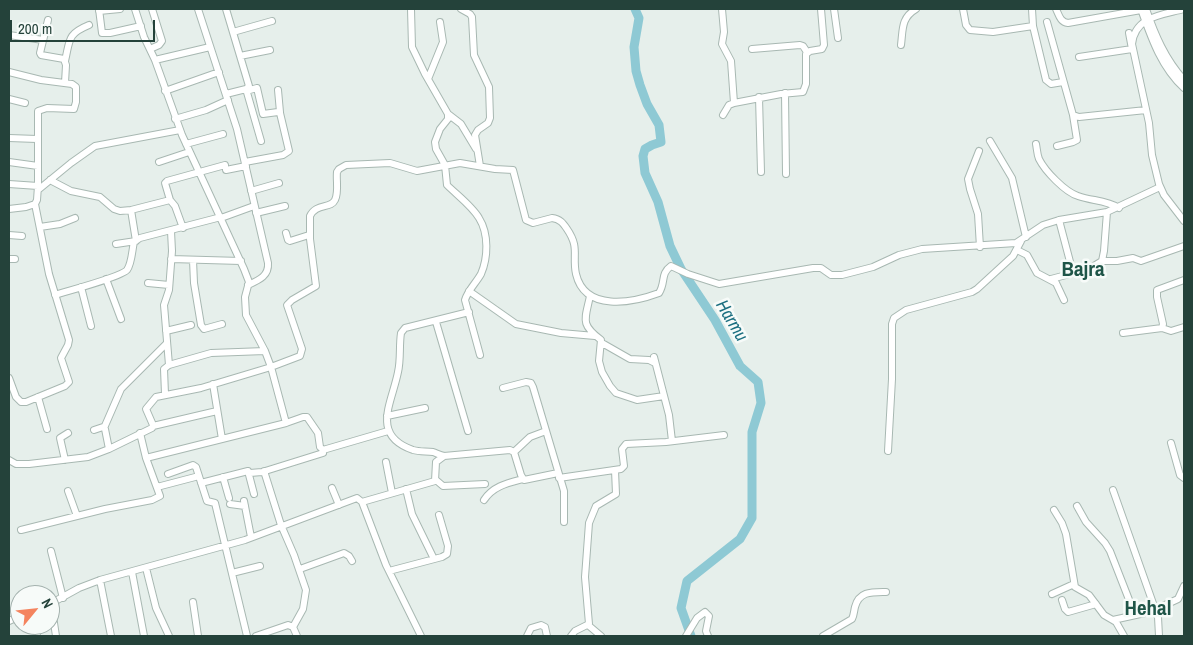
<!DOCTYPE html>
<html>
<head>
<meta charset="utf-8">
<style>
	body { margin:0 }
	#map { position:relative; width:1193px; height:645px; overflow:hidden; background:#e6efeb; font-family:"Archivo Narrow",sans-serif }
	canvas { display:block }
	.frame { position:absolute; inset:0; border:10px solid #24423a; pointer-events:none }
	.north { position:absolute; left:10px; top:585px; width:50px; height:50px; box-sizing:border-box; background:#f7fbf9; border:1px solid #a3b1ad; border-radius:50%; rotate:62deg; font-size:14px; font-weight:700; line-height:20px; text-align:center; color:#24423a }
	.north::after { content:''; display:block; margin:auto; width:18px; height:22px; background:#f4845f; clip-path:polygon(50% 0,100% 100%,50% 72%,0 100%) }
	.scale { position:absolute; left:10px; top:20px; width:145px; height:22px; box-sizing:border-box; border:2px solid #24423a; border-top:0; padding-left:6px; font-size:15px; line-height:18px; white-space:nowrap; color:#24423a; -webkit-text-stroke:4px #f7fbf9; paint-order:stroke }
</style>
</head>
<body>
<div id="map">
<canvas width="1193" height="645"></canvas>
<div class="frame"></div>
<div class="north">N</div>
<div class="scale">200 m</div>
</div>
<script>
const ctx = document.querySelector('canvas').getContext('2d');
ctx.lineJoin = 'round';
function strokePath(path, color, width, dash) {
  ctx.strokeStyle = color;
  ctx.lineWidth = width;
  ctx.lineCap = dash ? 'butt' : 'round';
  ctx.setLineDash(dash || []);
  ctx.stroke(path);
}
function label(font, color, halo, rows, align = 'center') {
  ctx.font = font + ' "Archivo Narrow",sans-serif';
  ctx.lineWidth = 5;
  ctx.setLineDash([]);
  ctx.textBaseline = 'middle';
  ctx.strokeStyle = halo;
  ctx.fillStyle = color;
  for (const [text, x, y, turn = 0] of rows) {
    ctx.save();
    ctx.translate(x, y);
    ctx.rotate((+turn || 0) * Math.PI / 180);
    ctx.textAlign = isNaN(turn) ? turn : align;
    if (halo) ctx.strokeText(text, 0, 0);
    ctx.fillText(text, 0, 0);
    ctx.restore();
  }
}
const river = new Path2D(`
	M635,9L639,18L634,47L636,71L640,85L647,104L659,125L661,142L652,145L645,149L643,156L645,173L658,202L670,246L681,269L715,320L740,366L758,382L761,403L752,432V518L740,539L687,581L681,608L691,636`);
const minor = new Path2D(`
	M99,9L102,33H110L141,26
	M135,9L144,37L155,60L182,135L244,269L249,282L245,297L246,315L265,351L271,367L286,423
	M198,9L237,129L268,263C269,276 259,280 248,285
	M226,9L249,86L246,89L226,94
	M411,9L412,47L425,74L448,114V119L440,129L435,142L436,149L445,165L447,185C457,195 472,206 479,218C489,234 488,258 481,274C476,283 468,290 465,300L480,355
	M461,9L470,14L472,17L474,55L489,87L490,118L488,123L478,130L475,135L480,166
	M722,9L724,32L722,44L731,61L734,103
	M834,9L838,38
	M963,9L966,25L970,30L993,32L1033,26
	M1032,9L1033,26L1046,80L1051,84L1063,82
	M1056,9C1059,15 1060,22 1068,23L1141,10
	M1141,9C1151,37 1161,67 1184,88
	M1146,9C1155,35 1165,59 1184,80
	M1184,9C1162,15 1135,16 1132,44L1149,123L1152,155L1159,184L1164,195L1184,221
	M99,11L120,9
	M48,20L40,53L41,55L64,59L66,65L65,83
	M1047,22L1073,115L1079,117L1146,110
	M233,32L272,21
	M9,35L43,40
	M901,45C903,29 901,18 916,9
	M150,49L159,45L162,41L152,9
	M752,49L800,45L803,46L807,52
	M240,56L270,50
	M1079,57L1132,49L1129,33
	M155,60L210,47
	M65,61C70,40 67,34 89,25
	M9,72L41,80L72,84L76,87V102L74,109L47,108L38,111V186
	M428,79L443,42L440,22
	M246,89L261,141
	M278,90L280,112
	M165,91L219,72
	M785,93L786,174
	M759,97L761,172
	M9,99L25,103
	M448,114L461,124L476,149
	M723,115L729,105L734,103L781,94L803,92L806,84V54L810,51L822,49L824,45L821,9
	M175,119L206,110L228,100
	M9,138L37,139
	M990,141L1012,178L1026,237
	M186,144L223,134
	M1036,144C1037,149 1037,154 1039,159C1045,171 1065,192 1078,196C1092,201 1106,200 1119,208
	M1057,146L1073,142L1077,140L1073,115
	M979,151L968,179L970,189L978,214L980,247
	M9,162L38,166
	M159,162L189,152
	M245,162L283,155L289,151L280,113L278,112L263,114L257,88L246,91
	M226,170L246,166
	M50,180L71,191L100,197L114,209L120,211L131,210L170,200L175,206L183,228
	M9,184L38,186L37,200L35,204L26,207L9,209
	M38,190L71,163L95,146L180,130
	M251,191L279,183
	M170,200L165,183L167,181L225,165
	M256,213L285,206
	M221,218L254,206
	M1059,220L1073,273
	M40,227L60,224L75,218
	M286,233L288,240L290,241L309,235
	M9,235L22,236
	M116,244L136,241L131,210
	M1017,250L1027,255L1037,273L1056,283L1064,300
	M9,259H15
	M171,259L241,261
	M193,260L194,283L201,325L204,329L222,324
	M1102,261H1117L1133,258L1141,261L1184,246
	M106,279L121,319
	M1051,279L1089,269L1102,261L1104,251L1107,212
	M148,283L169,285
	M81,287L91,326
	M469,291L516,324L561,333L595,336
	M55,295C67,291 121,277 127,270C132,263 132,250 134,242L140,238L221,217
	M590,296C585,320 580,324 601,340L599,361L602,372L610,386L616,393L637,400L664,396
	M436,322L468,431
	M1162,328L1171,331L1184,327
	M166,331L191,325
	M1123,333L1162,328L1163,324L1157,297V290L1184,280
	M602,343L630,359L649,360L655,363
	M654,357L669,415L672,441
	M169,365L164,305L169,290L172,251L171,231
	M9,378L16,397L21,402H26L65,386L69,382L61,358L68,345L69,340L49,274L35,204
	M213,384L222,439
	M503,388L526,382L531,383L533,387L564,491V522
	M165,394L164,369L169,365L211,353L265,351
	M38,397L47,429
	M387,416L425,408
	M153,426L217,411
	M104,428L121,389L166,344
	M94,430L103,427L105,429L109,449
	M140,433L146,458L286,423L303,417H307L318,433L320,447L323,450L388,431
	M1171,443L1180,475L1184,478
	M888,451L892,379V324L894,318L906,310L972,292L977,289L1013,256L1021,241
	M514,452L530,437L546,431
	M444,456C440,455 436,453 433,452C426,451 420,452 413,450C370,435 392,403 398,372C401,359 399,346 401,333L405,328L469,312
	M9,460L16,464H29L88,457L109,449L152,428L153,425L146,409L156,397L201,388L271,367L300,356L302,349L287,305L292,300L316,286L310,239V216C316,203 331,209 335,200C339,192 336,180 337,172L339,169L346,165L390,163L417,171L460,163L495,169L513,170L526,220L533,223L552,218C560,219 563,223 567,229C580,248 572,255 576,274C585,312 632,303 659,293C666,282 660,274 671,266L688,274L719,284L813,268H821L831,275H842L873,267L899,255L922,249L1016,243L1043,225L1059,220L1107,212L1160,187
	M65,460L60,438L68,433
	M386,462L392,493
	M264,471L281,525L294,555L306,590L303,609L293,627
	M250,473L262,472L323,453
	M168,474L193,465L196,467L207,501L215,503L247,636
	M223,477L229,498
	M559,478L621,469L624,466L622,449L626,444L666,442L724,435
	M436,480L443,486L485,484
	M201,483L248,471L254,494
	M157,487L199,476
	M332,488L339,505
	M406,489L412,514L434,559
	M1113,490L1155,609
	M68,491L77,516
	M484,500C493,486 508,483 523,479
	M244,501L251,537
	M362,502L435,481L436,462L444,456L510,450L514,452L521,475L524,480L558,473
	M230,504L245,506
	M1077,506L1086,522L1105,543L1110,551L1135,615
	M1054,510L1062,523L1066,534L1075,587L1089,595L1104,615L1116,622L1124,636
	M21,530L105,509L152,500L160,496L146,458
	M51,551L63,598
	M146,568L156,608L169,636
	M300,569L344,553L349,556L352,561
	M389,571L442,557L447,554L448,546L439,515
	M132,572L144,636
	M232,573L260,566
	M100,580L111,636
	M1052,594L1074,584
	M1062,600L1065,609L1068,612L1096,604
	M193,602L198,636
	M51,603L56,636
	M50,604L79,588L100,580L245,540L357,498L362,502L386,565L421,636
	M1152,611L1178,599L1184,586
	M1113,620L1154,611L1158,617L1159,636
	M9,621L20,616
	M35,625L37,636
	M588,625L601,636
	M256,636L288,625L293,627L297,636
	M527,636L531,628L541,625L545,627L547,636
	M571,636L575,631L589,624L585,577L589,523L596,506L616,494L615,470
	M686,636L697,618L705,612L709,616L706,631L708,636
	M823,636L852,619C854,615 854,611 855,607C859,591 872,592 886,592`);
const waterNames = [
	["Harmu",731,321,59]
];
const districtNames = [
	["Bajra",1083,270],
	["Hehal",1148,609]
];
strokePath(river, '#8ec9d4', 9);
strokePath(minor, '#a8b8b2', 8);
strokePath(minor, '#fff', 6);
label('italic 18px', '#1c6f80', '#f7fbf9', waterNames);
label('bold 21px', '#1f5548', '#f7fbf9', districtNames);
</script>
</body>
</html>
